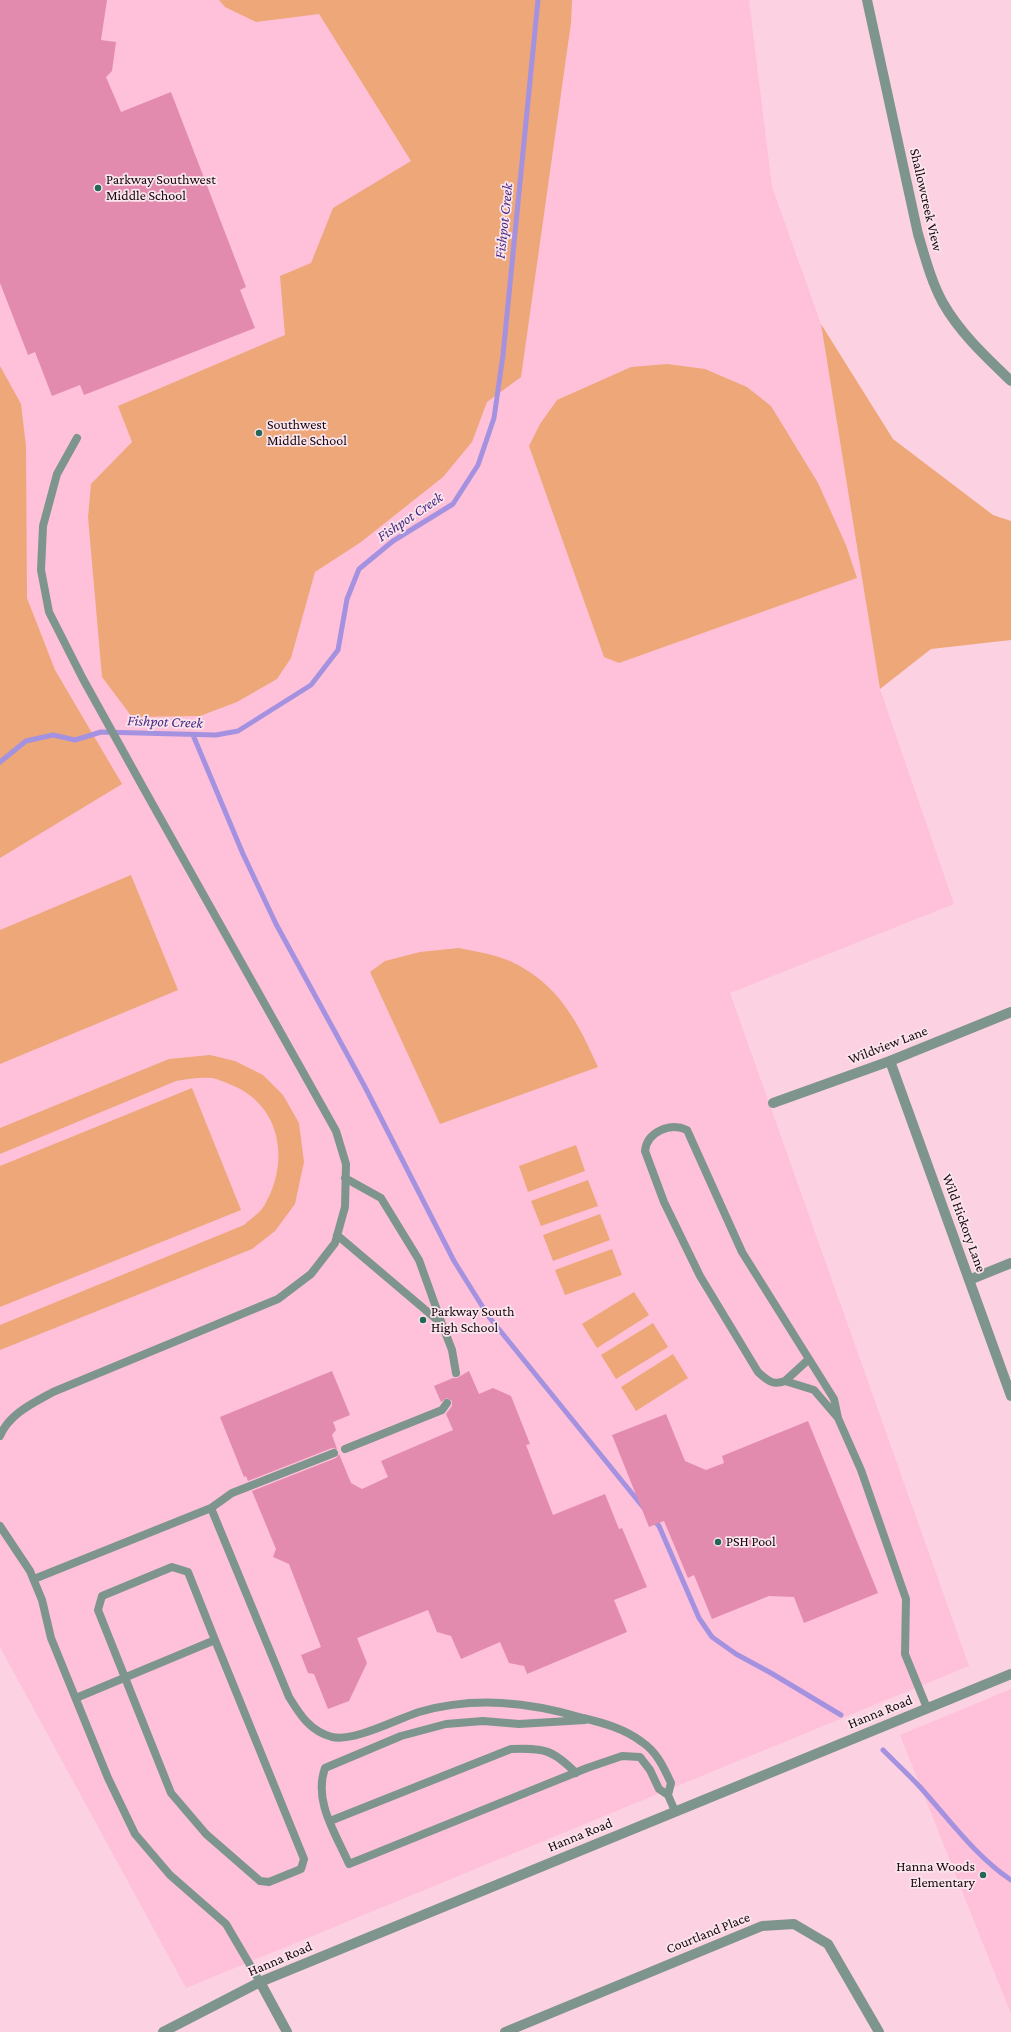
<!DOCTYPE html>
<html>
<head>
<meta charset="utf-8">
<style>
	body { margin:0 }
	canvas { display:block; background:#fcd1e1 }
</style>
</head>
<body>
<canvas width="1011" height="2032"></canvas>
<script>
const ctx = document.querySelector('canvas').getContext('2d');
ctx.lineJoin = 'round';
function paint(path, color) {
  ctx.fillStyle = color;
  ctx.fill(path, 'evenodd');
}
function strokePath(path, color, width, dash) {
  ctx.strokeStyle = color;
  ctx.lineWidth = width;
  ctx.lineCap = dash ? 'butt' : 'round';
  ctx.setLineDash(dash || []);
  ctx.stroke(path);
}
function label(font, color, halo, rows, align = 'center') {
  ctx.font = font + ' "Crimson Pro",serif';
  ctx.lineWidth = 3.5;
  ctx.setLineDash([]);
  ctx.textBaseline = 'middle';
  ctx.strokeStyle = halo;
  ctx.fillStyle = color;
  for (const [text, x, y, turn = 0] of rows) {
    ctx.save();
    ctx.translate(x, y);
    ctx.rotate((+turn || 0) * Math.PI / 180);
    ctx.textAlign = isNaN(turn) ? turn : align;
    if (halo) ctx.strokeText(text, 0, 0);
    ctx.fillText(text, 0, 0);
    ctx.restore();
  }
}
const built = new Path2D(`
	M0,0H749L772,187L821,324L880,689L954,904L730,993L969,1666L186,1988L0,1647Z
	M1011,1689V2014L900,1735Z`);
const green = new Path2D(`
	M219,0H572L571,23L521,377L487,402L472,442L443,477L361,542L315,572L291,658L277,679L237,702L200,716L132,717L102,677L88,517L91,484L132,442L118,406L285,335L280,276L311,263L333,208L411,161L319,14L256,22L225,7Z
	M821,324L893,439L993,515L1011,521V640L931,649L880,689Z
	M667,364L705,369L747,387L771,406L818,483L846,545L857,578L619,663L604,657L529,446L540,424L557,400L631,367Z
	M0,366L21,404L26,446L27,598L55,670L122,784L0,858Z
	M131,875L178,990L0,1064V930Z
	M459,948C478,952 500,955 518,965C561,988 579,1025 598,1067L440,1124L370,972L385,961L420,952Z
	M210,1055L235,1061L263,1075L283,1095L299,1123L304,1162L295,1204L275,1231L252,1249L0,1350V1325L244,1225C250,1219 260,1213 264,1206C291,1162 281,1103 229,1084C224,1082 218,1079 212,1078C200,1077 188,1079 176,1081L0,1154V1128L169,1059Z
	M192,1088L241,1210L0,1307V1166Z
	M576,1145L585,1171L528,1192L519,1166Z
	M588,1180L598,1206L541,1226L531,1201Z
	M600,1214L610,1240L553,1261L543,1235Z
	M612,1249L622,1275L565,1295L555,1270Z
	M634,1292L649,1315L597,1348L582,1324Z
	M653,1323L668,1347L616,1379L601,1355Z
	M673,1354L688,1378L636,1411L621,1387Z`);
const stream = new Path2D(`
	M193,735L243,854L276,924L365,1087L454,1261L489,1317L643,1507
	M0,762L26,741L53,735L75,740L101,732L216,735L238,731L311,685L338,650L347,599L359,569L393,541L453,504L478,465L494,418L503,355L538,0
	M653,1519L659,1526L699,1618L712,1637L736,1654L771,1673L841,1715
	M883,1750C895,1762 908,1774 920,1787C948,1818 976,1857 1011,1880`);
const building = new Path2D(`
	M0,0H107L101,40L116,42L112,71L106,77L121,112L171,92L246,287L240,290L255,328L84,395L80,385L52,396L35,352L28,355L0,283Z
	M332,1371L350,1415L333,1422L336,1430L332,1435L337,1449L332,1448L248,1481L246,1476L244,1477L220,1417Z
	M469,1371L479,1394L493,1388L511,1396L530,1444L526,1445L553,1515L605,1494L619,1529L622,1528L647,1587L614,1600L627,1632L527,1674L524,1666L509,1663L500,1642L461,1659L451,1636L437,1632L428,1610L357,1638L367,1663L349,1701L328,1709L314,1674L308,1673L301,1655L321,1647L289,1564L273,1557L276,1549L252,1491L336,1458L339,1454L351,1483L362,1489L388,1477L381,1461L453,1430L446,1414L452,1406V1401L447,1398L441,1402L434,1386L453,1378H457Z
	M666,1414L685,1461L706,1470L724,1463L722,1456L808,1421L878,1593L804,1623L794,1597L769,1596L712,1619L694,1575L688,1578L664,1521L649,1527L612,1435Z`);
const service = new Path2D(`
	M337,1235L442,1324L419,1260L381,1198L345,1178
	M442,1324L452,1350L456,1373
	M785,1381L809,1359
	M838,1418L814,1390L785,1381C773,1386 767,1380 758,1372L700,1276L664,1202L645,1151C647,1132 670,1122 687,1130L742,1252L834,1399L838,1418L861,1470L906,1599L905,1654L927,1708
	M0,1436C9,1414 33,1403 53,1392L278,1299L311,1274L335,1243L345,1207L346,1164L336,1131L144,789L83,679L49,612L41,570L43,526L57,474L77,438
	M345,1449L442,1410L447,1403
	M211,1508L232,1493L334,1453
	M0,1526L30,1571L42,1600L51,1638L108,1778L135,1834L170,1875L226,1924L260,1982
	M34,1579L211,1508L289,1697C300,1715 310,1731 332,1737C354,1742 397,1719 419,1712C475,1696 529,1702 583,1718C604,1723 625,1729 642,1742C657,1752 664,1768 671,1783L668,1795L675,1811
	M76,1698C122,1679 168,1660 215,1640L188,1572L172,1567L102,1596L98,1610L171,1793L206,1834L260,1881L269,1882L301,1869L304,1859L215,1640
	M585,1720L519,1724L483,1721L446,1724L401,1736L325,1768C313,1801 336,1834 349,1864L587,1768L622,1756L640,1757L650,1770L659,1789L668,1795
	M330,1821L511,1749C544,1748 552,1749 576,1773`);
const minor = new Path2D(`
	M867,0L918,234C925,257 931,281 943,303C960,333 986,357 1011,381
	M890,1061L1011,1396
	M773,1103L890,1061L1011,1012
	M969,1280L1011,1263
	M260,1982L287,2032
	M505,2032L762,1926L794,1924L828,1944L879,2032`);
const tertiary = new Path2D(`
	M163,2032L260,1982L1011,1674`);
const markers = [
	[98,188,4,"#246756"],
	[259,433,4,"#246756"],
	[423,1320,4,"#246756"],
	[718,1542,4,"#246756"],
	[983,1875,4,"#246756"]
];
const poiNames = [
	["Parkway Southwest",106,180],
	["Middle School",106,196],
	["Southwest",267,425],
	["Middle School",267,441],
	["Parkway South",431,1312],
	["High School",431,1328],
	["PSH Pool",726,1542],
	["Hanna Woods",975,1867,"right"],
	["Elementary",975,1883,"right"]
];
const streetNames = [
	["Shallowcreek View",926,200,77],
	["Wildview Lane",888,1045,-21],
	["Wild Hickory Lane",964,1223,70],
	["Hanna Road",880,1712,-22],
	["Hanna Road",580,1835,-22],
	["Courtland Place",708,1933,-22],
	["Hanna Road",280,1959,-23]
];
const waterNames = [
	["Fishpot Creek",504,221,-84],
	["Fishpot Creek",410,517,-34],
	["Fishpot Creek",165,722,2]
];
paint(built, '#fec1d9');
paint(green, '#eea779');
strokePath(stream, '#a492e0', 5);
paint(building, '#e28baf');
strokePath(service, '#7d958d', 8);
strokePath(minor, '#7d958d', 10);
strokePath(tertiary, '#7d958d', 10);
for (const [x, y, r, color] of markers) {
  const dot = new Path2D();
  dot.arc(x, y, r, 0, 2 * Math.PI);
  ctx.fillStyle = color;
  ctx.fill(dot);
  strokePath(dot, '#fbe5ed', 1.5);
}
label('14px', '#16060d', '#fbe5ed', poiNames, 'left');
label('14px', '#16060d', '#fbe5ed', streetNames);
label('italic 15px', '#482a84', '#fbe5ed', waterNames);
</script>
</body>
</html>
